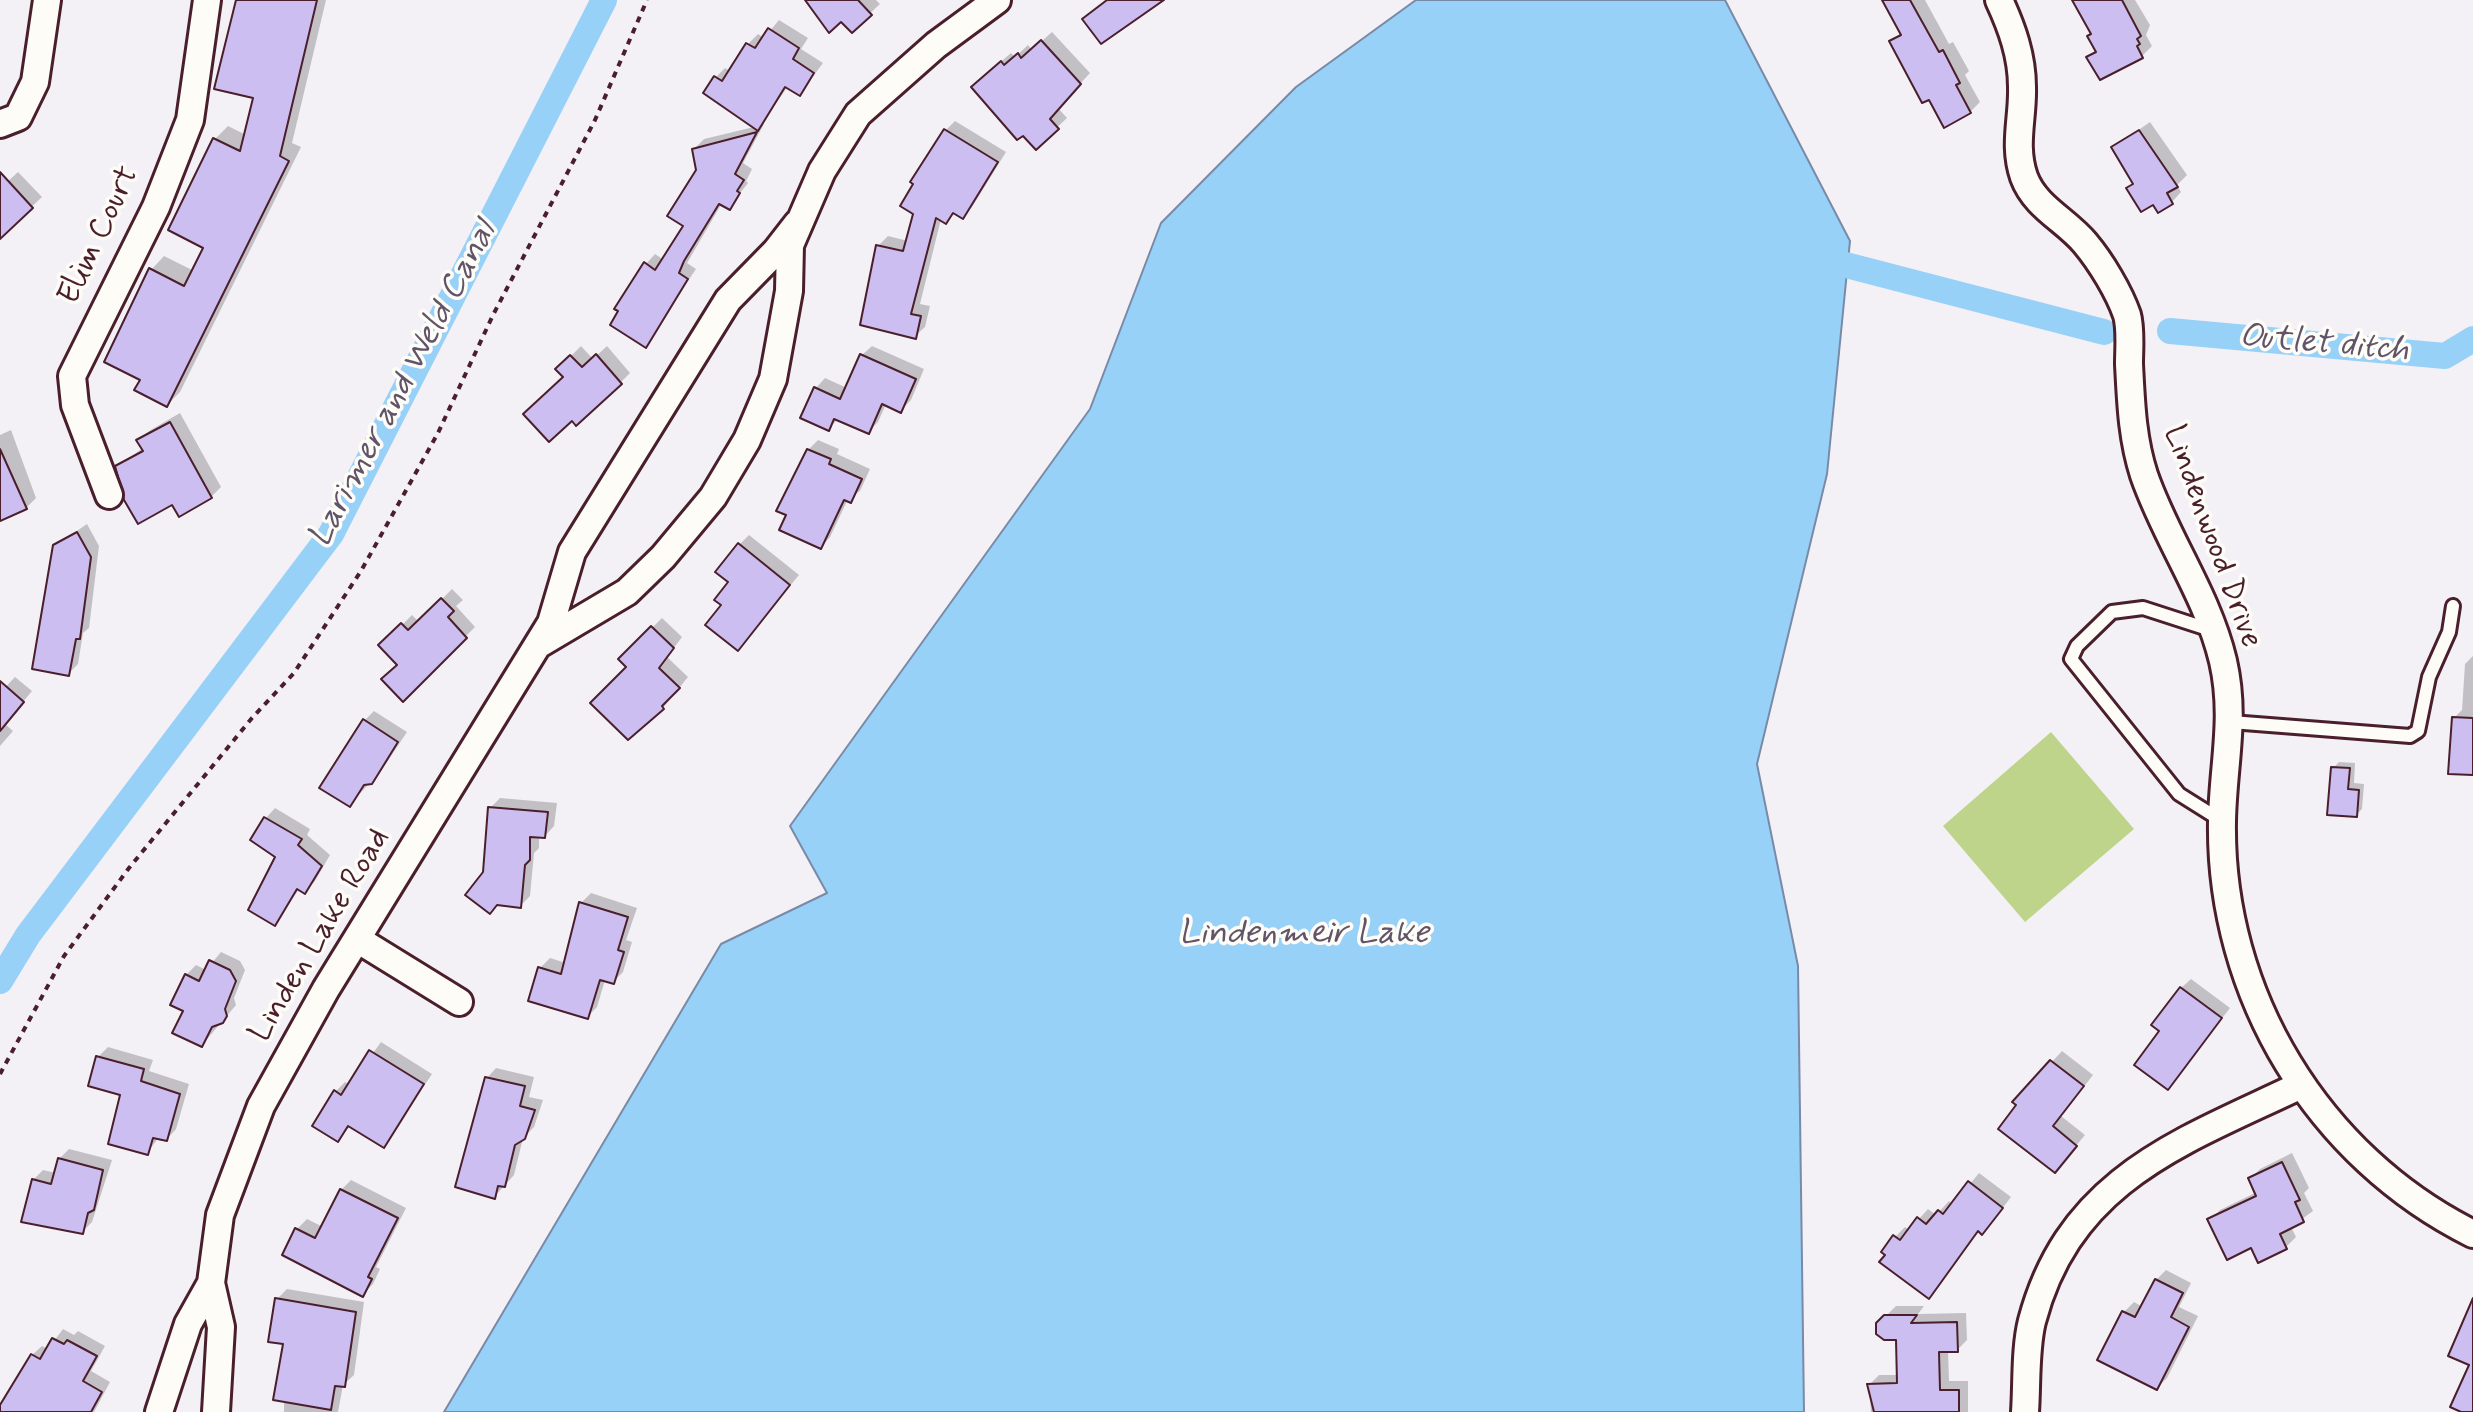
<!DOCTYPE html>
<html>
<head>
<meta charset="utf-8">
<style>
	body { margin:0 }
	canvas { display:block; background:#f3f0f6 }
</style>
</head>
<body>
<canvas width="2473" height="1412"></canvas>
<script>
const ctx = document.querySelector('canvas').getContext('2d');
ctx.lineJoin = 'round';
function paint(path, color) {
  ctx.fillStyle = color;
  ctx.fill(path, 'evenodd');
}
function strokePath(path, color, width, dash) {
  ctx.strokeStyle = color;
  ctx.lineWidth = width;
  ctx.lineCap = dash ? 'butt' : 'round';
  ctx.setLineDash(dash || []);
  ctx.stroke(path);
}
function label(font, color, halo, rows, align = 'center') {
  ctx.font = font + ' Mynerve,sans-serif';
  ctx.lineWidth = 7;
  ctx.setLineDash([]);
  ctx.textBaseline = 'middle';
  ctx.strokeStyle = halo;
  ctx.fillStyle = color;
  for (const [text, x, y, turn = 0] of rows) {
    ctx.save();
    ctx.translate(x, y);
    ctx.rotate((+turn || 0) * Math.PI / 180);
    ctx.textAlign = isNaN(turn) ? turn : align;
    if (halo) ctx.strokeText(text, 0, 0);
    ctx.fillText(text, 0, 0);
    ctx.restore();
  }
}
const green = new Path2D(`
	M2051,732L2134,829L2025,922L1943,826Z`);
const water = new Path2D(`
	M1416,0H1725L1850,241L1827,474L1757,764L1798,966L1804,1412H444L721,944L827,893L790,826L1090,409L1161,223L1296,87Z`);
const shadow = new Path2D(`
	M238,0H326L292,143L301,147L180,392L167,405L142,379L151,270L164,256L194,271L206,247L215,139L228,126L246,135L255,97Z
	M812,0H876L880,4L852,30L842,19L829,30L817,17L821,13Z
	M1884,0H1925L1949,44L1953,42L1969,71L1965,75L1980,102L1970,112L1930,97L1892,42L1902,32Z
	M2074,0H2135L2150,25L2146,35L2152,46L2142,56L2100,78L2089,57L2097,49L2093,34Z
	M779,20L808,38L801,49L823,63L800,94L788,86L761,125L764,124L743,163L752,169L746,181L748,183L729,207L722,203L687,263L696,269L645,345L646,264L655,254L664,260L686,226L698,170L694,149L704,139L754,127L715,78L725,68L730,71L748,44L758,34L764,38Z
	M1052,32L1090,73L1058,108L1067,118L1036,147L983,77L1011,53L1015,57L1028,45L1032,50Z
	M955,121L1006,152L972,207L963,217L955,212L946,222L941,219L920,304L930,306L925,327L915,336L878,246L888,236L908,241L946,130Z
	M2150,122L2187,175L2177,185L2181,192L2172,202H2153L2129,188L2134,183L2114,147Z
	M18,172L42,197L0,237V180L4,185Z
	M581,346L593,359L607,346L630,373L620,383L558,369Z
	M872,346L924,369L911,400L901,410L886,404L878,422L868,432L839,418L828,429L816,388L825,378L847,388L862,355Z
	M180,413L221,487L211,497L117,467L143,448L139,440L149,431Z
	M11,430L36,498L26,508L0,519V435Z
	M818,440L839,449L837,454L870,469L860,491L848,499L830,537L821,547L808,450Z
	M87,524L99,546L89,628L83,633L78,664L68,674L55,546Z
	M749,535L799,575L738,649L724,605L739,545Z
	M452,589L463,600L456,606L475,627L403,699L399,664L381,646L412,615L419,622Z
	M662,618L682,637L667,657L688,677L663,708L621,659Z
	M2473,656V773L2454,718L2462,710L2465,664Z
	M15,677L32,691L5,724L13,731L0,746V693Z
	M374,711L407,732L381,771L349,805L365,720Z
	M2339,762L2355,763L2354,783L2364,784L2362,809L2356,815L2333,768Z
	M500,798L557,803L554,826L545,836H539V848L534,853L530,896L520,906L485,872L490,808Z
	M275,808L310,829L307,835L330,855L315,881L305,891L300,888L274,924L277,857L266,818Z
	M591,893L637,908L626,940L632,942L623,972L613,982L605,980L597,1007L587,1017L530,999L540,968L550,958L566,963L581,903Z
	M221,952L240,961L245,970L234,998L236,1005L202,1045L185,1010L186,975L196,965L206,970Z
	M2191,979L2230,1008L2168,1088L2161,1031L2181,988Z
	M381,1042L432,1074L384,1146L351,1125L338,1140L335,1092L345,1082L350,1085Z
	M108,1047L153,1060L149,1071L189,1084L176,1129L167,1139L159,1137L148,1152L122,1093L98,1057Z
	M2062,1051L2093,1075L2061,1116L2085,1135L2055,1171L2015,1102Z
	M496,1068L534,1077L529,1097L543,1100L534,1127L523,1138L514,1175L495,1196L487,1078Z
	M69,1149L112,1160L92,1222L82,1232L33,1180L43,1170L56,1173L59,1159Z
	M2292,1153L2309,1188L2304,1193L2313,1211L2291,1227L2296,1237L2286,1247L2252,1246L2210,1220L2220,1210L2257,1192L2250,1179L2260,1169Z
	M1979,1173L2011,1197L1992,1222L1982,1232L1980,1230L1929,1297L1895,1237L1905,1227L1909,1230L1928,1209L1936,1215L1949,1201L1953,1205Z
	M351,1180L406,1208L376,1267L380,1269L373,1284L363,1294L297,1229L307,1219L323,1227L341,1190Z
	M2166,1270L2191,1283L2179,1307L2198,1316L2167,1378L2157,1388L2100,1359L2124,1312L2134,1302L2143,1307L2156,1280Z
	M287,1289L364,1302L354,1375L343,1385L338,1412H284L285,1342L277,1299Z
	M1896,1306H1924L1918,1314L1966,1313L1967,1340L1957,1350H1948L1949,1381H1968V1412H1871L1869,1385L1879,1375H1899L1898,1338L1878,1324Z
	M63,1329L74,1335L78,1331L105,1346L91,1371L110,1382L94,1412H0L32,1355L42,1346L48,1349Z`);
const canal = new Path2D(`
	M1846,265L2104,332
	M2170,331L2445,356L2473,339
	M0,981L28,935L331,534L604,0`);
const building = new Path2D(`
	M236,0H317L280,156L289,161L167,407L134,390L140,380L104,362L149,268L184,286L203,248L168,230L213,138L240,151L253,98L214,89Z
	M805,0H858L872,15L852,33L841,22L829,33Z
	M1107,0H1164L1101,44L1082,19Z
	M1882,0H1910L1939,52L1943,50L1960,83L1956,85L1971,113L1944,128L1929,100L1922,103L1889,41L1901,35Z
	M2072,0H2122L2141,36L2137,39L2140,44L2137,46L2143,58L2100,80L2086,57L2096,52L2087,36L2091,34Z
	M768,28L799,48L793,59L814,73L800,96L785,87L758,131L703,93L714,76L722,81L746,43L755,48Z
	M1041,40L1081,84L1050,119L1059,129L1036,150L1023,136L1017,140L971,87L1001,61L1004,65L1018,53L1021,58Z
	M944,129L998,162L963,219L953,213L946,224L936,218L911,314L921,316L916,339L860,325L876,245L903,251L913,214L900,206L913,184L910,182Z
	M2139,130L2178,187L2167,193L2173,204L2158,213L2153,205L2141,212L2126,188L2133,184L2111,147Z
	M757,132L735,174L744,180L737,191L740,193L730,210L719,204L684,261L679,273L688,279L646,348L610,325L618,311L614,309L644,262L655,270L683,226L667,216L696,170L692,149Z
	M0,172L33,208L0,239Z
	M596,354L622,384L576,426L572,421L549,442L523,414L563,377L555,369L570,355L582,367Z
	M860,354L916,379L901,413L882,404L869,434L834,419L829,431L800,418L814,387L840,399Z
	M170,422L212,498L179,517L172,505L138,524L124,500L115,466L143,451L136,440Z
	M0,449L27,509L0,521Z
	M807,449L831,459L829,464L862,479L851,503L844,500L821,549L779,530L786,515L776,511Z
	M77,532L91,557L80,639H76L69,676L32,669L53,545Z
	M738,543L790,585L738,651L705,625L721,605L714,600L728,582L715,572Z
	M441,598L454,611L448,617L467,638L403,702L381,679L397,665L378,645L401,623L408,630Z
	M651,626L674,648L659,668L680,688L662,706L664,709L628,740L590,703L626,667L618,659Z
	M0,681L24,702L0,731Z
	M2452,717L2473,718V775L2448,774Z
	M363,719L398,742L372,784L364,785L350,807L319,788Z
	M2331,767L2350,768L2348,789L2359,790L2357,817L2327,815Z
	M488,807L548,812L545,838L530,837V860L525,865L521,908L497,905L490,914L465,895L483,872Z
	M264,817L302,839L298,845L322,866L305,894L297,889L275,926L248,910L275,857L250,840Z
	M579,902L628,917L618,950L624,952L614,984L600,980L588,1019L528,1001L538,967L561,974Z
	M209,960L230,970L236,981L225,1009L227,1016L223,1023L212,1027L202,1047L172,1033L183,1011L170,1005L185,974L199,981Z
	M2180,987L2222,1018L2168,1090L2134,1065L2159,1031L2151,1025Z
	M369,1050L424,1084L384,1148L348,1126L338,1142L312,1126L334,1090L341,1095Z
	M96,1056L144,1069L141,1081L180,1094L167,1141L153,1138L148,1155L108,1144L120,1095L88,1086Z
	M2050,1060L2084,1086L2053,1126L2077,1146L2055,1173L1998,1129L2016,1105L2012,1102Z
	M485,1077L525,1086L520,1106L535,1110L525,1139L515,1145L505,1187L498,1186L495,1199L455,1187Z
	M58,1158L103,1170L94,1210L88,1213L83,1234L21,1222L32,1179L51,1184Z
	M2282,1162L2300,1200L2295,1202L2304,1222L2280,1234L2287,1249L2258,1263L2251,1248L2227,1260L2207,1219L2256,1196L2248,1178Z
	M1968,1181L2003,1208L1982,1235L1978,1231L1929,1299L1879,1262L1885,1255L1881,1252L1893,1235L1900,1240L1917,1217L1926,1224L1938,1210L1943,1214Z
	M340,1189L398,1218L368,1277L372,1279L363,1297L282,1255L295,1228L315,1238Z
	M2155,1279L2183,1293L2171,1317L2189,1327L2157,1390L2097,1360L2122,1311L2135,1317Z
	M275,1298L356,1312L345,1387L335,1386L331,1410L273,1400L283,1344L268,1342Z
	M2473,1298V1412H2461L2450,1407L2469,1365L2448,1356Z
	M1884,1315H1917L1911,1323L1957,1322L1958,1352H1939L1940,1390H1959V1412H1874L1867,1384L1897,1383L1896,1340H1884L1876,1334V1323Z
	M52,1338L64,1344L67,1340L97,1356L83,1381L102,1392L91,1412H0V1405L31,1354L40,1359Z`);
const path = new Path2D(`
	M0,1074L64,956L129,868L252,718L294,673L361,571L438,433L493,315L595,120L647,0`);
const service = new Path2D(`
	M2211,630L2143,608L2112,612L2077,646L2071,659L2179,794L2222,821
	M2231,722L2410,736L2418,731L2429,677L2449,632L2453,606`);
const minor = new Path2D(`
	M1999,0C2012,28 2022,56 2022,87C2023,119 2013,145 2024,177C2035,207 2066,220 2085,243C2101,262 2119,292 2127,315C2131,329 2129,349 2129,364C2131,402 2132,438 2144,475C2166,539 2207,594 2223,661C2236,718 2223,764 2222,821C2219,994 2318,1157 2473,1234
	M0,124L18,117L35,82L47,0
	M109,495L75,405L72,376L156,207L190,120L207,0
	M541,643L627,592L663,557L713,497L747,440L773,379L789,291L790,245L822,171L858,114L936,45L997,0
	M357,939L459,1002
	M159,1412L188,1324L211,1283
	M216,1412L221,1327L211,1283L220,1215L261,1106L326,989L551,623L572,552L728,300L776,251L797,224
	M2025,1412C2027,1383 2025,1349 2032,1321C2070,1178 2182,1142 2301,1085`);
const streetNames = [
	["Elim Court",100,236,-65],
	["Lindenwood Drive",2211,537,70],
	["Linden Lake Road",321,936,-59]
];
const waterNames = [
	["Outlet ditch",2324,345,5],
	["Larimer and Weld Canal",404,385,-62],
	["Lindenmeir Lake",1304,935]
];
paint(green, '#bdd48a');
paint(water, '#98d1f8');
strokePath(water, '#798aa6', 2);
paint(shadow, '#0003');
strokePath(canal, '#98d1f8', 26);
paint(building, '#ccbef0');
strokePath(building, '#4a1f2b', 2);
strokePath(service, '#4a1f2b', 18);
strokePath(minor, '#4a1f2b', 32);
strokePath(path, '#4a1f2b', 4, [6, 6]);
strokePath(service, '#fdfcf7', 12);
strokePath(minor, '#fdfcf7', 26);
label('32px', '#4a1f2b', '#fdfcf7', streetNames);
label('italic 34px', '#615468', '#fdfcf7', waterNames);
</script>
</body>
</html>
